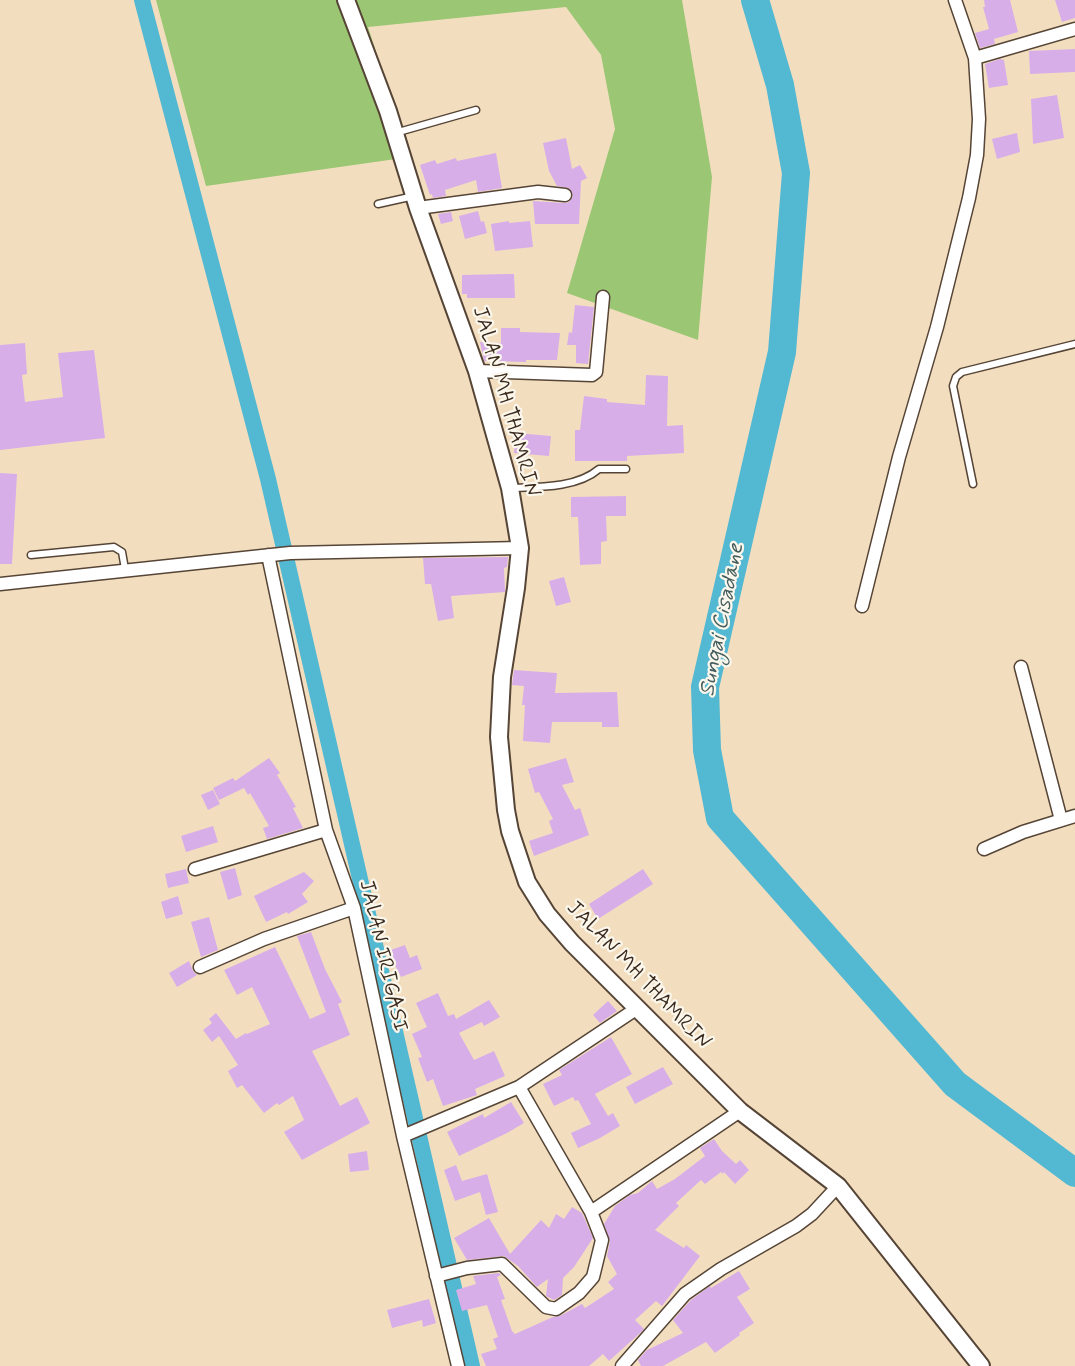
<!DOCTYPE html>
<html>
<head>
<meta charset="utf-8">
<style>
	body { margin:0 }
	canvas { display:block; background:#f2debf }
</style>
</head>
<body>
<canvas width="1075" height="1366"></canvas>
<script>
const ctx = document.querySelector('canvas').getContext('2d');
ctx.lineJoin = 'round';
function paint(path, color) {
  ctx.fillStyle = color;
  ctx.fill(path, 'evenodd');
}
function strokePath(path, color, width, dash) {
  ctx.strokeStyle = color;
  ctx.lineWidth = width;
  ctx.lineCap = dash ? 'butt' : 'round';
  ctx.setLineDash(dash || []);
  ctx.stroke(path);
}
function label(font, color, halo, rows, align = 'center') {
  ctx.font = font + ' Mynerve,sans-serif';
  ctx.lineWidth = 4.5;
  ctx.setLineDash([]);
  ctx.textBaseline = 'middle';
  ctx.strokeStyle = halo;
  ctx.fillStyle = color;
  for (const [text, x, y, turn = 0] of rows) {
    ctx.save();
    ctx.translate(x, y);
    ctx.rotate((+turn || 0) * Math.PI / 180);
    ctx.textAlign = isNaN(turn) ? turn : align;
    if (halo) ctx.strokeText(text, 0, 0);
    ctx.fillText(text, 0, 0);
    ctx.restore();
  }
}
const green = new Path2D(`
	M156,0H682L712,177L698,340L567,293L615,129L601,55L566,7L368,27L410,157L206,186Z`);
const canal = new Path2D(`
	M142,0L268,479L472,1366`);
const river = new Path2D(`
	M755,0L780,85L796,173L782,352L705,687L707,750L720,818L955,1084L1075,1173`);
const building = new Path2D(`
	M984,0H1010L1018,32L994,39L995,44L980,48L975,33L989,29L983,7H985Z
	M1055,0H1075V18L1062,22Z
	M1075,49V72L1030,74L1029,51Z
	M1000,59L1004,60L1008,85L989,88L985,64Z
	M1057,95L1064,138L1033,144L1031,99Z
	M1017,133L1020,152L997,159L992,139Z
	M566,138L572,169L580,165L587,178L581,181L579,224H535L533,201L565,203L569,202L573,196L569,188L557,186L549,171L543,143Z
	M496,153L502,188L478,192L476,180L445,190L446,196L433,198L432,194L430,195L420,165L435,160L437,164L456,158L457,161Z
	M478,211L481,222L484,221L487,233L465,239L459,216Z
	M451,212L453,221L441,224L438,214Z
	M509,221V223L530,221L533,247L495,251L491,224Z
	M505,274H514L515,298H467V294H462V275Z
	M575,305L594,307L588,364L576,363V345H567L569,332L572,333Z
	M501,328H520V332L560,333L557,360H526V362L484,361L480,342L501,343Z
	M25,343L27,374L22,375L25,402L63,397L58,353L94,350L105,438L0,450V345Z
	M646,375L668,376L667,426L683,425L684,453L627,456V461H575V430H580L584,396L607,399V402L645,405Z
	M516,433L551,436L549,456L514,453Z
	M0,473L17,474L12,564H0Z
	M626,496V516H606L607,541L601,542V564L580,565L578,517H571V497Z
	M508,557L507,567L504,568L505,592L451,596L454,618L438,621L431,584H425L423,558Z
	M564,577L571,602L556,606L549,581Z
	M514,670L557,673L555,693L617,692L619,727H602V722H552L550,743L523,741L525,705H522L524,686L512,685Z
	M269,758L280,773L277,775L296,807L293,808L303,828L267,839L263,828L269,826L250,793L248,795L244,788L219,800L213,788L233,778L235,781Z
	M566,758L574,782L562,785L575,810L580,808L589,835L534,856L529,841L553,833L549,821L553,819L539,792L535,793L528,769Z
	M213,790L220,804L208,810L201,795Z
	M213,826L218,842L186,852L181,836Z
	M235,868L242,895L228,900L220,872Z
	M186,869L189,883L168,888L165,874Z
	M643,869L653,884L598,919L589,904Z
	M304,872L314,881L302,894L308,902L288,914L287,912L266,922L254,896Z
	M178,896L183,914L166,919L161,902Z
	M209,917L218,950L201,957L191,922Z
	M311,932L325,969L342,1002L338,1004L350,1035L312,1051L340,1106L357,1097L370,1123L302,1160L284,1132L304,1120L293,1096L279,1105L277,1103L264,1113L242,1085L237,1088L228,1071L238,1065L219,1036L212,1042L203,1030L212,1023L209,1019L216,1013L236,1039L246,1033L247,1034L270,1024L252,987L237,995L224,970L275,947L310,1019L326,1012L297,936Z
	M405,945L410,958L417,955L422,969L401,977L388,951Z
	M189,961L193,971L197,975L177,987L169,973Z
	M438,993L448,1016L454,1014L456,1019L489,1000L500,1017L484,1026L482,1022L459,1033L474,1060L494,1051L505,1076L475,1089L477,1095L443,1106L433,1079L427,1082L418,1058L422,1057L412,1034L427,1027L416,1003Z
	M608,1001L617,1011L600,1023L593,1015Z
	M611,1037L632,1074L595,1094L608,1116L613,1113L620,1126L600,1138L578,1148L571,1133L591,1124L578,1100L575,1101L573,1097L554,1106L543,1084L562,1075L559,1070Z
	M663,1067L673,1084L635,1104L626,1087Z
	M511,1102L524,1123L507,1133L459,1156L447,1132L483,1114L484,1118Z
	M714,1139L722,1151L736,1164L740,1160L749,1170L735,1184L724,1172L723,1174L721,1172L705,1184L701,1180L676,1203L679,1206L655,1230L684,1248L686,1245L700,1256L662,1306L656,1301L635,1320L644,1329L639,1334L609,1361L603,1354L589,1366H486L481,1354L497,1349L493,1339L498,1337L487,1305L462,1311L456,1290L476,1284L473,1276L499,1273L501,1275L497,1277L505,1299L501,1300L512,1331L515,1334L553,1317L560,1316L582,1304L585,1308L614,1289L608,1282L617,1274L607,1256L610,1241L604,1224L615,1206L630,1195L638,1193L652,1181L657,1189L675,1179L705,1156L700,1148Z
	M367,1151L369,1170L350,1172L348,1154Z
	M456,1165L462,1181L487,1174L498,1212L486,1215L480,1192L455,1201L444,1170Z
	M572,1207L582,1213L593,1238L574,1267L563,1278L562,1295L554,1300L546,1296L548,1279L537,1287L518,1266L504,1256L467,1260L454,1238L489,1218L510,1254L541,1220L549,1228L556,1214L564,1219Z
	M739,1271L750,1289L737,1297L754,1323L739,1333L740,1335L715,1353L706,1342L663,1366H641L638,1360L647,1350L683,1333L673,1320L691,1300L710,1286L711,1288Z
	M429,1299L436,1323L423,1327L422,1320L392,1328L387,1310Z`);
const service = new Path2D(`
	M395,133L476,110
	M378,204L414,196
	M973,484L953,386L956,377L962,372L1075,344
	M511,488C539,487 577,488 599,469H626
	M31,555L114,547L122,552L125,569`);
const minor = new Path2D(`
	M975,58L1075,29
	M418,208L538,192L565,195
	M477,371L592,375L596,372L603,297
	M268,555L326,830L354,908L403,1136L458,1366
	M0,584L290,553L520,548
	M862,606L899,457L937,327L969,198L977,155L979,119L975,58L955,0
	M1021,667L1061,820
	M984,849L1023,832L1075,816
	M195,869L326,830
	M200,967L264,939L354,908
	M519,1087L591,1212
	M403,1136L519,1087L636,1009
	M436,1276L467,1268L502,1264L546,1307L556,1309L579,1293L593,1277L602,1240L591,1212L740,1111
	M622,1366L685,1294L721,1269L796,1226L812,1214L838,1186`);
const tertiary = new Path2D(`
	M346,0L388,111L418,208L477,371L510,488L520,548L516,588L502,677L499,737L506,810L510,831L527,882L547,914L572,943L740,1111L838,1186L981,1366`);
const streetNames = [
	["JALAN MH THAMRIN",505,402,74],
	["JALAN IRIGASI",382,956,77],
	["JALAN MH THAMRIN",638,976,46]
];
const waterNames = [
	["Sungai Cisadane",723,620,-79]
];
paint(green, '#9bc774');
strokePath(canal, '#53b8d2', 16);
strokePath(river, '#53b8d2', 28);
paint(building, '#d8aee9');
strokePath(service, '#564536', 9);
strokePath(minor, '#564536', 15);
strokePath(tertiary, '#564536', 20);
strokePath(service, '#fff', 6);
strokePath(minor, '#fff', 12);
strokePath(tertiary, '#fff', 16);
label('21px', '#3b2a1e', '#fbf7ec', streetNames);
label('italic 22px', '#435c5d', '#fbf7ec', waterNames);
</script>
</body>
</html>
